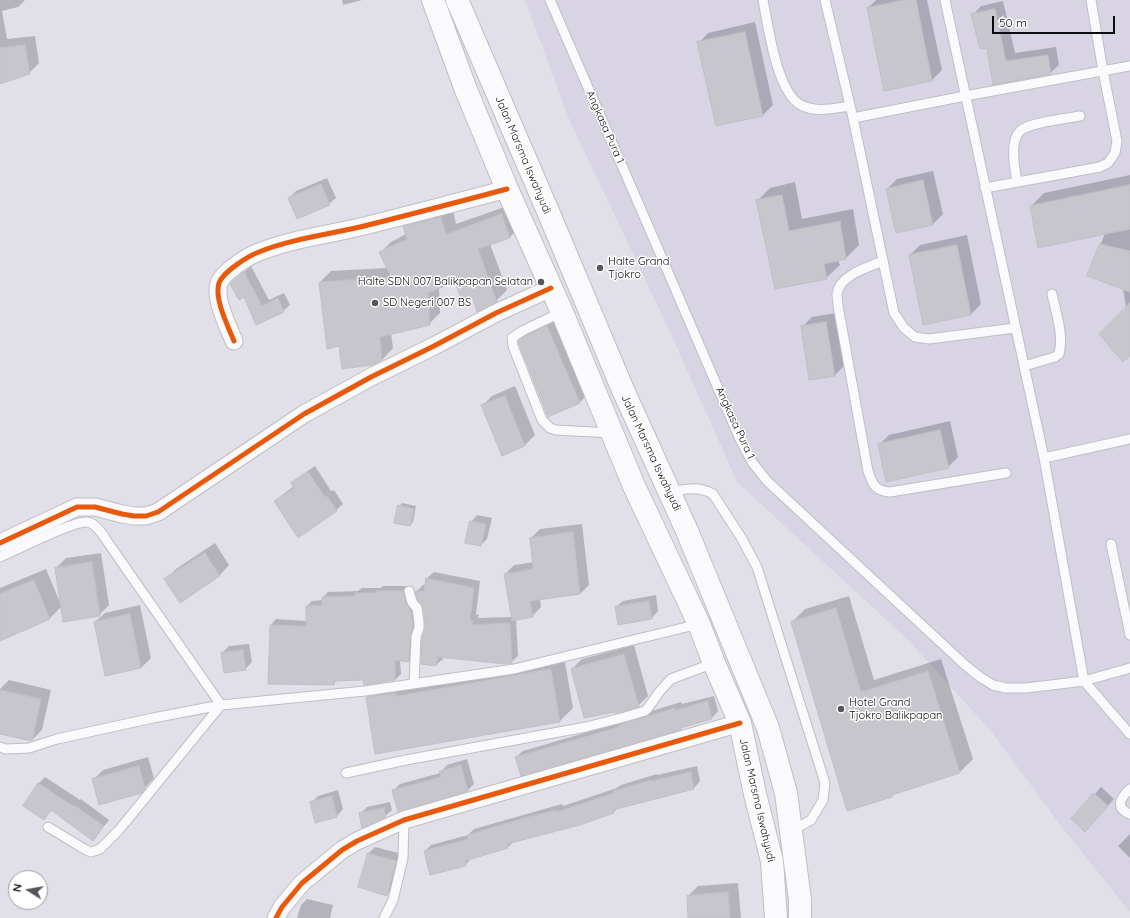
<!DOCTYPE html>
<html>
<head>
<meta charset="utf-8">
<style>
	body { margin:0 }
	#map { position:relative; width:1130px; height:918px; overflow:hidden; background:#e1e0e8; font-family:Quicksand,sans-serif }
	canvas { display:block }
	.north { position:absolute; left:8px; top:870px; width:40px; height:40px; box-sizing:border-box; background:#fff; border:1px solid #9e9d9f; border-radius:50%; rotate:281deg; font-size:11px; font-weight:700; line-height:16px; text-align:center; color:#0c0b10 }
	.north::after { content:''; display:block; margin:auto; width:14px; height:18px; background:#57565c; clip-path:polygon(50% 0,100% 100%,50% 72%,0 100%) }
	.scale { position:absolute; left:992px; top:16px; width:123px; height:18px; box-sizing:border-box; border:2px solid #0c0b10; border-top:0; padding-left:5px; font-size:12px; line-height:14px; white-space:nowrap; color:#0c0b10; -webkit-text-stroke:3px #fff; paint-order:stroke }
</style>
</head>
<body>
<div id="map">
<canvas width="1130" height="918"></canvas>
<div class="north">N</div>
<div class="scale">50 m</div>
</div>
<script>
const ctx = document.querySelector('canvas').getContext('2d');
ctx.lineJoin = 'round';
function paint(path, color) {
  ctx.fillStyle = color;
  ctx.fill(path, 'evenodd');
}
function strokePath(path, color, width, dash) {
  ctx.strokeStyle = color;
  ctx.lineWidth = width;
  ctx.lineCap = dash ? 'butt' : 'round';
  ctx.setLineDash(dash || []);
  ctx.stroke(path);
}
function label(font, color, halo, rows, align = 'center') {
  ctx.font = font + ' Quicksand,sans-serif';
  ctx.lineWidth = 3;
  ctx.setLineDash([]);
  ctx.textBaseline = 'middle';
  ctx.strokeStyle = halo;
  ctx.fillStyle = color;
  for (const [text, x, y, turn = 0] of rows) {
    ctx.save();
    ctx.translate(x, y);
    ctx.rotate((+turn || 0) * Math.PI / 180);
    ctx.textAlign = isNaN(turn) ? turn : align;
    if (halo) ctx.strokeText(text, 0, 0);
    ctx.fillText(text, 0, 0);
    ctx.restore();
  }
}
const built = new Path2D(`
	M525,0H1130V912L1061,826L990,730L907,639L737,482L671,334L569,119Z`);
const shadow = new Path2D(`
	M0,0H25L18,7L2,11L7,39L35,36L39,63L29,73L0,83Z
	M342,0H362L343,5Z
	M876,0H927L942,70L932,80L868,8Z
	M1003,1L1015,53L1056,47L1059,65L1050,73L994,84L988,46L973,15L981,6Z
	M755,22L773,105L763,115L717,125L699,43L708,33Z
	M933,171L943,214L933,224L896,232L887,189L897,179Z
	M1130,175V355L1126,308L1123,288L1088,276L1105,233L1031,206L1044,193Z
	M327,178L336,198L329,204L289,198L296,191Z
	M795,182L802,219L853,209L859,245L846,258L838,260L840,265L826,278L757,201L770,188Z
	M513,204L521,226L510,237L490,244L507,290L496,301L472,295L456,281L439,287L440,313L429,324L391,333L393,348L382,360L340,345L328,348L320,282L331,271L387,268L380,253L391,242L406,234L404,227L415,216L452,206L456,224Z
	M967,235L981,304L971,314L924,324L910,255L920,245Z
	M251,266L269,300L284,293L290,305L283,311L257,324L238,277Z
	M836,313L845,365L835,375L810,379L802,327L812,317Z
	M557,316L590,392L580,402L520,341L530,331Z
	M515,386L535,435L525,445L483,405L492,396Z
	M950,421L958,457L948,467L879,445L889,435Z
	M315,466L331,491L334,490L343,504L336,510L275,501L282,495L294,486L292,483L299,477Z
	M402,503L416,506L413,522L410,525L399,506Z
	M477,515L492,518L487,539L481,545L471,522Z
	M582,524L589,585L580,594L540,599L541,607L532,616L516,619L518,656L511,662L443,656V659L436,665L426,630L424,606L416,592L423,585H426L427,578L434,572L480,581L476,614L479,615L478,618L512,617L505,574L514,565L534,562L531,538L540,529Z
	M215,543L229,565L220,575L166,579L176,569Z
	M101,553L109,605L99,615L62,606L50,618L0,640V588L46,569L61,605L56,568L66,558Z
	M383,586H409L412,598L417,605L414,655L409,661L400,659L401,674L395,680H337L334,684L269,683L271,625L276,619L307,621V606L312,601L323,600V597L328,592L358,591L362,588H381Z
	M656,595L658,611L652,618L616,607L623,601Z
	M849,596L874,680L941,659L973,759L960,772L894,793L892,796L792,622L805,609Z
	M140,605L151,658L141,668L95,622L105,613Z
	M249,644L252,662L245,669L222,653L229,646Z
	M634,645L648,696L638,706L572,669L582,659Z
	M564,657L573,708L560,721L367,697L380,684L408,680V684Z
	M9,680L51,690L42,730L32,740L0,732V689Z
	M714,696L718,711L712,718L683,726L681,729L516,757L523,751L622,722L626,719L681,702L682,704Z
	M148,757L154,778L141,792L93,780L103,770Z
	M467,759L474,784L468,790L399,810L394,790L400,784L440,773L447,765Z
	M697,766L700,781L694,788L619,807L613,813L514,841L508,847L472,858L465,865L425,851L431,845L468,835L474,829L562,804L563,806L617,788L621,785L657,774V775Z
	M45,777L80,800L81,799L109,820L93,840L52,810L44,819L38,784Z
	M1101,787L1114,799L1092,824L1095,794Z
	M338,790L343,809L337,816L311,803L318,796Z
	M390,802L392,810L385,816L360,814L367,807Z
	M1130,834V858L1118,846Z
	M375,847L402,854L394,888L387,894L369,853Z
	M738,883L741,918H689L688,896L698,886Z
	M307,899L333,905L330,918H297L301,905Z`);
const building = new Path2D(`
	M904,0H916L932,81L884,91L867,8Z
	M995,9L1006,61L1048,55L1051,74L993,85L987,48L980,49L971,14Z
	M745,32L763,116L716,126L697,42Z
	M25,45L30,74L0,84V48Z
	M923,180L933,225L896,233L886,189Z
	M321,184L330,205L297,219L288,198Z
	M1130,185V229L1038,248L1030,206Z
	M782,195L789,231L840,221L846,259L824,264L827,279L775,289L756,200Z
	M502,214L510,238L478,249L497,302L477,312L472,296L462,300L455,282L428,293L430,325L380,337L382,360L372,365L342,369L339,346L327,349L319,282L391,277L379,252L407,239L403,226L441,217L446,234Z
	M1100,244L1130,251V292L1087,276Z
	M957,245L971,315L923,325L909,255Z
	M244,272L262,306L278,298L284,312L256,325L244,297L239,300L230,284Z
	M1130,303V356L1123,362L1099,334Z
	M826,322L835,376L809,380L801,326Z
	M547,326L580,403L548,417L518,341L525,336Z
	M505,396L525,446L502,456L481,405Z
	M940,430L949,468L886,482L878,444Z
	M308,472L325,497L327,496L337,511L298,538L274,501L294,488L291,483Z
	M398,505L414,509L410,526L394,523Z
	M470,521L486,524L481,546L465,543Z
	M573,532L580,594L530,601L533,617L512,621L504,574L533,569L530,538Z
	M205,553L220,576L180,603L164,579Z
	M92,562L100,616L63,622L55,568Z
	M426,578L474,588L470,620L473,621L472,625L510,623L512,663L506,664L438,657L436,666L421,664L422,638L425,630V622L423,607L417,599L415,591H424Z
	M34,580L50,619L0,641V594Z
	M376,591H403L406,604L411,611L413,627L410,637L409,662L395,660V680L364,685L363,680L334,681V685L268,684L270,625L306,626V606L322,605V597L355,596V593H376Z
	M649,601L652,619L618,625L615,607Z
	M836,608L861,692L928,671L960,773L892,795V797L847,811L791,622Z
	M130,614L141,668L105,676L94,622Z
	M243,650L246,670L224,673L221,653Z
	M624,654L639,707L615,713V712L584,718L571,669Z
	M551,669L560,722L375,754L366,697L396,693V696Z
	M0,690L41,699L32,741L0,734Z
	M708,701L712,719L681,728V730L521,776L515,757L619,727L618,725L675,708L676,710Z
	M461,765L468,791L398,812L392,790L441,777L439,772Z
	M139,766L145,789L142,793L99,805L92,779Z
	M691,772L694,789L613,810L614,813L580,825L507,844L508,848L465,861L466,866L430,875L424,851L468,839L467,835L524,818L556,810L557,812L614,793L613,791L651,780V781Z
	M38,783L73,806L74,805L104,826L93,841L51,810L44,820L23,806Z
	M1094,793L1108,806L1085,832L1071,819Z
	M332,796L337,817L315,823L310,802Z
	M384,808L386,817L362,828L359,813Z
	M368,853L396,861L387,896L358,887Z
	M728,892L730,918H688L687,896Z`);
const service = new Path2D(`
	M550,0L646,221L739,437L752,462L767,481L965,665L980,677L993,685L1006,688H1026L1084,681L1130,668
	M763,0C768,26 777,93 801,105C815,113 835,108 850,106
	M825,0L853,118L894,313L904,328L915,337L929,339L1015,328
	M945,0L1044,458L1084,681L1130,734
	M853,118L965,96L1130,66
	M1017,182C1015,169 1009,142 1020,131C1028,123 1067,118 1080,116
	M985,188L1100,167L1108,163L1115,153L1117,141L1103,71L1091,0
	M883,261C869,267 839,275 837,294C837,298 838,302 838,306L868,471C873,485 875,491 890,492L1006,473
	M562,312L522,331L512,338L513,346L542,420L550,428L556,430L612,433
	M1024,366L1055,357L1059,354C1064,335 1056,313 1052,294
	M1044,458L1130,439
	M669,492C684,489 699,486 713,494L742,539L757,567L825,783L823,800L811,820L791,831
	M1111,544L1130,635
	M0,557C17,550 72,521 87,522C97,523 104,537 109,544L221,705
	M409,591L412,602L417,608L419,622V628L416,637L414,684
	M0,747L6,749L29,748L57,739L153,718L221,705L365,691L514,669L699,624
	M346,773L406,760L586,727L625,717L645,711L648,708L660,691L671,679L714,663
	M1130,789C1121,797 1114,808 1130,814
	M48,827L86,850L91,852L100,849L119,830L221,705
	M384,918L393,900L403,858L404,820`);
const minor = new Path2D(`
	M234,341C228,326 214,299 219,283C223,272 248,256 259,252C291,239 326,235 360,227C409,215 458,202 507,189
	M0,543L77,507H95L122,514L134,516H146L158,512L304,414L371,377L434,346L496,313L551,288
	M276,918L282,907L302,883L342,850L357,841L404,820L740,723`);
const trunk = new Path2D(`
	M433,0L466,90L507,189L562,312L634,486L699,624L714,663L740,723L755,794L772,861L776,918
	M457,0L547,209L623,390L687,531L768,728L786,793L800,900V918`);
const cycleway = new Path2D(`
	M234,341C228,326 214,299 219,283C223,272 248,256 259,252C291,239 326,235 360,227C409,215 458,202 507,189
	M0,543L77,507H95L122,514L134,516H146L158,512L304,414L371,377L434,346L496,313L551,288
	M276,918L282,907L302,883L342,850L357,841L404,820L740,723`);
const markers = [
	[600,268,4,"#57565c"],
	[541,282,4,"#57565c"],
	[375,303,4,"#57565c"],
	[841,709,4,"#57565c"]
];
const streetNames = [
	["Angkasa Pura 1",605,127,66],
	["Jalan Marsma Iswahyudi",523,155,67],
	["Angkasa Pura 1",735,423,65],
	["Jalan Marsma Iswahyudi",651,453,65],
	["Jalan Marsma Iswahyudi",757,800,77]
];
const poiNames = [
	["Halte Grand",608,262],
	["Tjokro",608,275],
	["Halte SDN 007 Balikpapan Selatan",533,282,"right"],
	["SD Negeri 007 BS",383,303],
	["Hotel Grand",849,703],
	["Tjokro Balikpapan",849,716]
];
paint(built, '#d8d4e4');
paint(shadow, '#0003');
paint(building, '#c7c6cc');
strokePath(building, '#c0bfc5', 1);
strokePath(service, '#bfbec4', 11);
strokePath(minor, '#bfbec4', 19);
strokePath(trunk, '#bfbec4', 24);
strokePath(service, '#fafafc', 9);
strokePath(minor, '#fafafc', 17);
strokePath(trunk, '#fafafc', 22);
strokePath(cycleway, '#e8590c', 5);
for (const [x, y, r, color] of markers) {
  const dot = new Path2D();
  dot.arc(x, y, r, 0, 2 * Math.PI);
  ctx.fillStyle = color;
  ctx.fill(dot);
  strokePath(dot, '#fff', 1.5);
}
label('11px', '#0c0b10', '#fff', streetNames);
label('11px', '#0c0b10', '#fff', poiNames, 'left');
</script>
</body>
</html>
